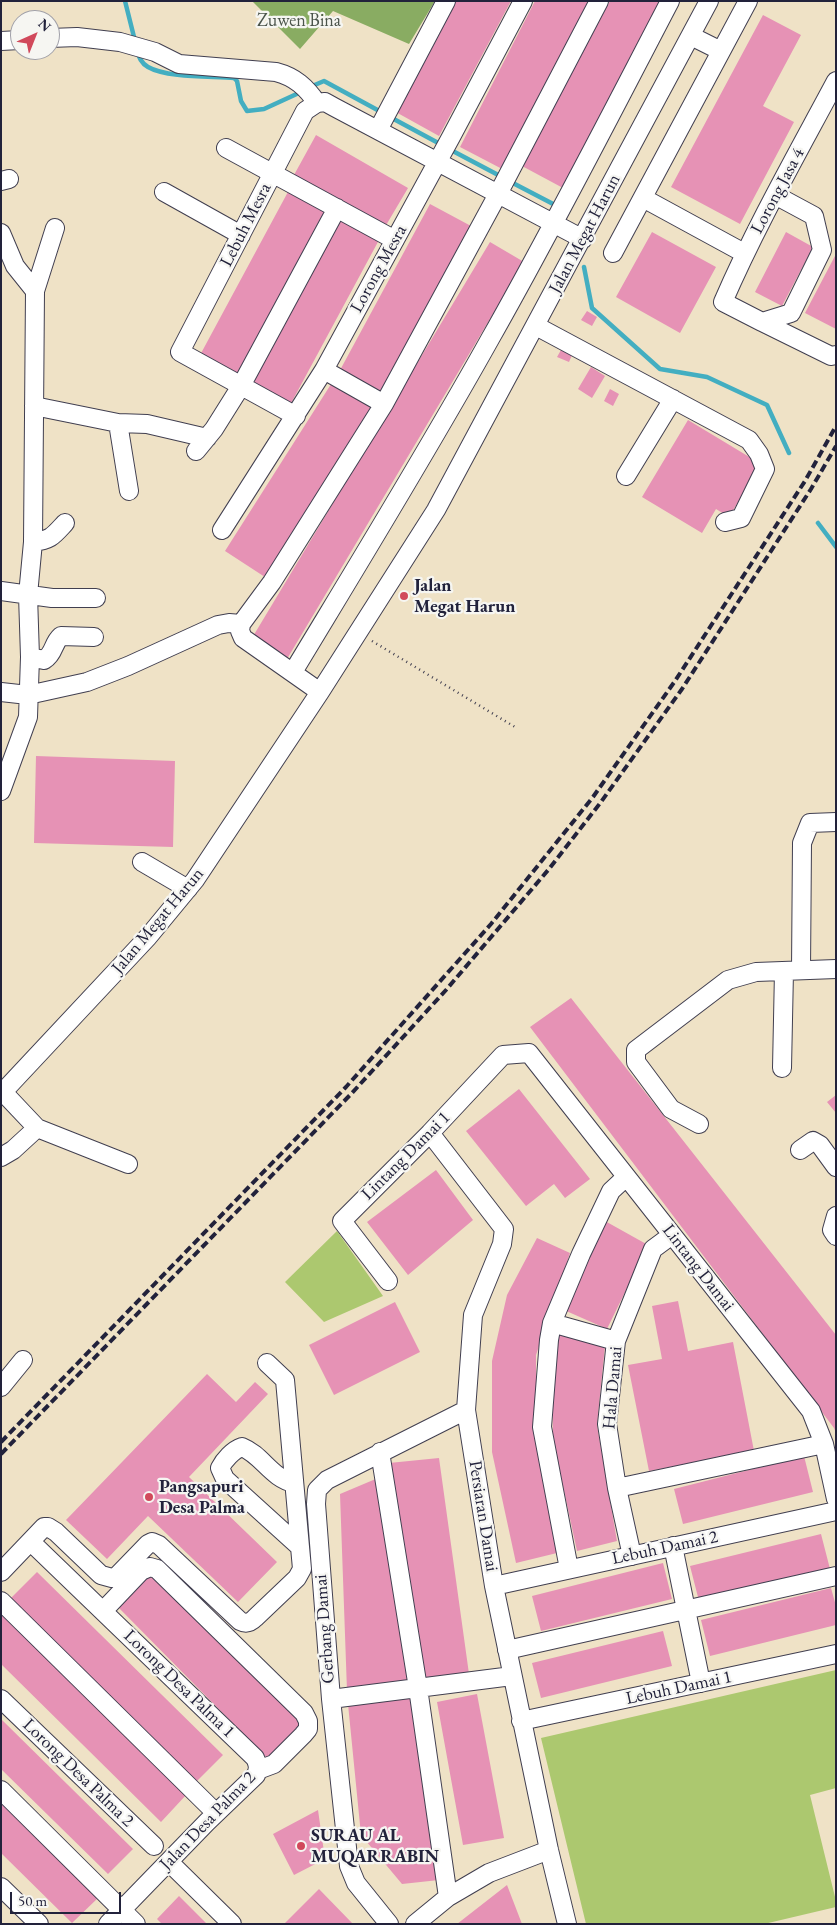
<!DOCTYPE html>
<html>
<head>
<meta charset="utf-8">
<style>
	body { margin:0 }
	#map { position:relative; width:837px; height:1925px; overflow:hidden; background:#efe2c6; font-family:"EB Garamond",serif }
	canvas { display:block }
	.frame { position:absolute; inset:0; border:2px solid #22223b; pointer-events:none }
	.north { position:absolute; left:10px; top:10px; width:50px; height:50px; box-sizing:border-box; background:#f6f6f2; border:1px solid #a1a1a9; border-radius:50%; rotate:44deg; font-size:14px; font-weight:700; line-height:20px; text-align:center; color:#22223b }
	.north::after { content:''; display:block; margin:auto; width:18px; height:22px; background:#d1495b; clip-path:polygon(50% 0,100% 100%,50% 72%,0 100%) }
	.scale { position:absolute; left:10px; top:1892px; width:111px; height:22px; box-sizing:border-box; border:2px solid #22223b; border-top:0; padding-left:6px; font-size:15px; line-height:18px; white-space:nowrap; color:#22223b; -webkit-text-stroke:4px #f6f6f2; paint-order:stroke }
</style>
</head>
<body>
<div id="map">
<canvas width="837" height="1925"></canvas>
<div class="frame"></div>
<div class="north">N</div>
<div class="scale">50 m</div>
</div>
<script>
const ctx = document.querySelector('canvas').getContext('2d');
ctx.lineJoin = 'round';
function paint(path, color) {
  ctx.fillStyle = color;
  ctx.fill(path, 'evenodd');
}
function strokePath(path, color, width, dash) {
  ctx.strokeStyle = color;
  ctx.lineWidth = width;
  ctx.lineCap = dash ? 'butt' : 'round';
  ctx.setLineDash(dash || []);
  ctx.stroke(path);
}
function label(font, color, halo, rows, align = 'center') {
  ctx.font = font + ' "EB Garamond",serif';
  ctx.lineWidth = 4.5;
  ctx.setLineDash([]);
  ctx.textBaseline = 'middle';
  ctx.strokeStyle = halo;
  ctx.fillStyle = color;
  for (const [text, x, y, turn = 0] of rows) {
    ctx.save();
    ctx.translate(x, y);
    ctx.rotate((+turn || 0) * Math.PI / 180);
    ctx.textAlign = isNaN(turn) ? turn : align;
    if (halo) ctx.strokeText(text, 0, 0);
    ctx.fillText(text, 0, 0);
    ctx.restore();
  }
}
const green = new Path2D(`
	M337,1231L383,1296L324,1322L285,1282Z
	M836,1670V1788L810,1795L836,1901V1907L764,1924H586L541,1738Z`);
const forest = new Path2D(`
	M252,1H435L409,44L333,11L300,49Z`);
const stream = new Path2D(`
	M125,1L135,41
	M137,51C139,57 141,63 148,67C167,78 212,76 234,78L237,81L241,101L247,111L264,109L301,92
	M310,87L324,81L383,113
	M390,117L442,145
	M449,149L502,177
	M509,181L557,206
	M584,267L592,308L660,369L707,377L767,405L789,453
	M818,523L836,547`);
const building = new Path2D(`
	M453,1H511L439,136L394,111Z
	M535,1H594L506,171L460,147Z
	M610,1H663L563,188L522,166Z
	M763,15L801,35L763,106L794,122L740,224L671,187Z
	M316,135L408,188L385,227L294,175Z
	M289,190L330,212L239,379L199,357Z
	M430,204L471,226L380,395L339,372Z
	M339,218L379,240L289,407L248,385Z
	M652,232L716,267L680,333L616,297Z
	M786,232L813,247L782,306L755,292Z
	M490,242L524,262L287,659L252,638Z
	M836,254V329L805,313Z
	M587,311L597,317L592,326L581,320Z
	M561,350L572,355L569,362L557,357Z
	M591,367L605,376L592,398L578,389Z
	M333,381L376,409L268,579L225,551Z
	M610,389L619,394L613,406L604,401Z
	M688,420L761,464L729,517L716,509L702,533L642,497Z
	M36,756L175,761L173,847L34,843Z
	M571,998L836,1335V1433L834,1428L530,1027Z
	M519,1089L590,1179L565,1198L554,1184L526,1206L466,1131Z
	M836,1095V1113L827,1102Z
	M436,1170L473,1220L408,1275L367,1222Z
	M605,1221L648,1245L607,1329L564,1310Z
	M537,1238L570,1253L536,1355V1437L557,1553L516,1563L492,1452V1361L507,1295Z
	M678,1301L688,1351L733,1342L754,1451L649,1471L628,1365L662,1359L652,1306Z
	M395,1302L420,1352L334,1395L309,1345Z
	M557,1335L579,1337L605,1346L597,1425L617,1541L577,1551L553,1440L552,1349Z
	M207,1374L236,1402L255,1382L268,1394L189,1477L277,1562L238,1602L148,1516L107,1559L66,1520Z
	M804,1456L813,1492L683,1524L674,1489Z
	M439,1458L469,1674L424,1679L389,1463Z
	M378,1478L409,1684L347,1691L340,1494Z
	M821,1534L830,1569L699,1601L690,1566Z
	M663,1563L672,1599L541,1631L532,1596Z
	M37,1572L223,1755L196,1782L10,1599Z
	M148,1572L305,1724L271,1762L117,1606Z
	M831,1588L836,1606V1625L710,1656L701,1620Z
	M1,1611L187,1794L161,1822L1,1664Z
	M663,1631L672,1666L541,1698L532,1663Z
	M413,1694L439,1880L402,1884L361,1835L348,1704Z
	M477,1694L504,1838L463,1845L437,1702Z
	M1,1719L133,1849L108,1874L1,1769Z
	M1,1803L98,1898L72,1923L1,1853Z
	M318,1810L325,1859L294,1875L273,1834Z
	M507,1885L522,1924H457Z
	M319,1889L353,1924H284Z
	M179,1896L207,1924H162L157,1919Z`);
const path = new Path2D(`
	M372,641L515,727`);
const minor = new Path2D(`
	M691,36L721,51
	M50,38L77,37L120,42L155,52L179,64L276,72C295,77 306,87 317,103
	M1,41L20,40
	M317,103L325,102L334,107L583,239
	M378,130L446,1
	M226,148L395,240
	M1,181L9,179
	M164,192L241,235
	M775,195L814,216L822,250L791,313L762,322L723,302C756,226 797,154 836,81
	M643,198L744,253
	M1,233L15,266L35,291L33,542L28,595L30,657L28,717L1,791
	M613,253L748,1
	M35,291L55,228
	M762,322L831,356L836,355
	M536,326L749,440L759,454L765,469L741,518L725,522
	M324,370L384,404
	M34,406L118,423L129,491
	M296,416L180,352L305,111L317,103
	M118,423L147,424L207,438
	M196,451L214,429L241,386L337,208
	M626,476L673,399
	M222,530L324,370L451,137L523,1
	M33,542C51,540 53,536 65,523
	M1,591L52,598H96
	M30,657L44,660C55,653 52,644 61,636L94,637
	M293,672C360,561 427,452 490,339C553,228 611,114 670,1
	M1,692L28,695L87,682L128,666L218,625L229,623L241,624
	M320,692L243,638L240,631L241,624L272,582L384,404L498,194L599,1
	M142,862L188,889
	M801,970L802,843L810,823L836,822
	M782,1068L784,971
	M3,1092L37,1128
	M1,1094L148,937L195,880L320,692L436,510L709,1
	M699,1124L671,1109L636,1062V1050L728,980L756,972L836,969
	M430,1133L504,1229L502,1244L473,1315L466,1410L494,1586L549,1850L567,1924
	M800,1150L813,1141L820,1145L836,1167
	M1,1157L13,1150L37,1128L128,1164
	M836,1216L832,1230L836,1236
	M388,1281L342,1221L430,1133L503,1055L529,1053L811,1411L824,1444L836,1499
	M552,1323L616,1341
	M1,1387L23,1360
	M380,1452L418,1688L448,1897
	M294,1483C272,1479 262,1455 242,1447C233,1450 224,1460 220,1468L225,1479L300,1547
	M617,1488L824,1444
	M31,1542L255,1758C258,1764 259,1768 256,1775L207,1822L108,1924
	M673,1546L701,1683
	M632,1556L617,1488L607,1424L616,1341L653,1249L672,1235
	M569,1569L542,1427L549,1340L552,1323L581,1254L611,1191L626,1177
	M1,1572L44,1527H48L56,1532L101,1575L112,1578L117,1576L148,1544L152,1542L159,1545L240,1621C246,1624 250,1623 255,1618L297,1578L302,1569L285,1380L267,1363
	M494,1586L836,1511
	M1,1601L216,1813
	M103,1611L141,1571L150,1567L157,1569L304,1713L308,1721V1729L303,1735L274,1764L258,1770
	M507,1650L836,1576
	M1,1699L154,1846
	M331,1699L512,1676
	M521,1721L836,1654
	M1,1790L136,1924
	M169,1862L232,1924
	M1,1887L39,1924
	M389,1924L356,1883L349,1866L331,1699L316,1504L317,1490L327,1480L466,1410
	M415,1924L448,1897L489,1873L549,1850`);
const rail = new Path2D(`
	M1,1442L346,1087L491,924L593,797L675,681L805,481L836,426
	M1,1454L352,1093L446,990L549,869L601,802L682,689L811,489L836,446`);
const markers = [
	[404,596,5,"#d1495b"],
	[149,1497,5,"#d1495b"],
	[301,1846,5,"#d1495b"]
];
const parkNames = [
	["Zuwen Bina",299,21]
];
const streetNames = [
	["Lorong Jasa 4",778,191,-62],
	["Lebuh Mesra",246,225,-63],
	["Jalan Megat Harun",585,234,-62],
	["Lorong Mesra",379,269,-61],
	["Jalan Megat Harun",158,921,-50],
	["Lintang Damai 1",406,1156,-45],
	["Lintang Damai",698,1268,52],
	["Hala Damai",613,1388,-85],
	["Persiaran Damai",483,1516,81],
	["Lebuh Damai 2",665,1548,-12],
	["Gerbang Damai",325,1629,-94],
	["Lorong Desa Palma 1",179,1684,44],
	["Lebuh Damai 1",679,1688,-12],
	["Lorong Desa Palma 2",78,1773,44],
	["Jalan Desa Palma 2",208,1821,-46]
];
const poiNames = [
	["Jalan",414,586],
	["Megat Harun",414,607],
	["Pangsapuri",159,1487],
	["Desa Palma",159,1508],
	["SURAU AL",311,1836],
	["MUQARRABIN",311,1857]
];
paint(green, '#acc86f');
paint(forest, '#89ac62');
strokePath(stream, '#43aec1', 4.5);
paint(building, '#e692b5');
strokePath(minor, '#413f50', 20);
strokePath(path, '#413f50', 2.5, [1, 4]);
strokePath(minor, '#fff', 18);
strokePath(rail, '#22223b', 4, [8, 4]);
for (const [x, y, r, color] of markers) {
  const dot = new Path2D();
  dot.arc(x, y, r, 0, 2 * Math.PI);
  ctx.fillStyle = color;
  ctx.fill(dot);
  strokePath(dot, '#f6f6f2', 2);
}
label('18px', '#4b544b', '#f6f6f2', parkNames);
label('18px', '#22223b', '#f6f6f2', streetNames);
label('bold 18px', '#22223b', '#f6f6f2', poiNames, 'left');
</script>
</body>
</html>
